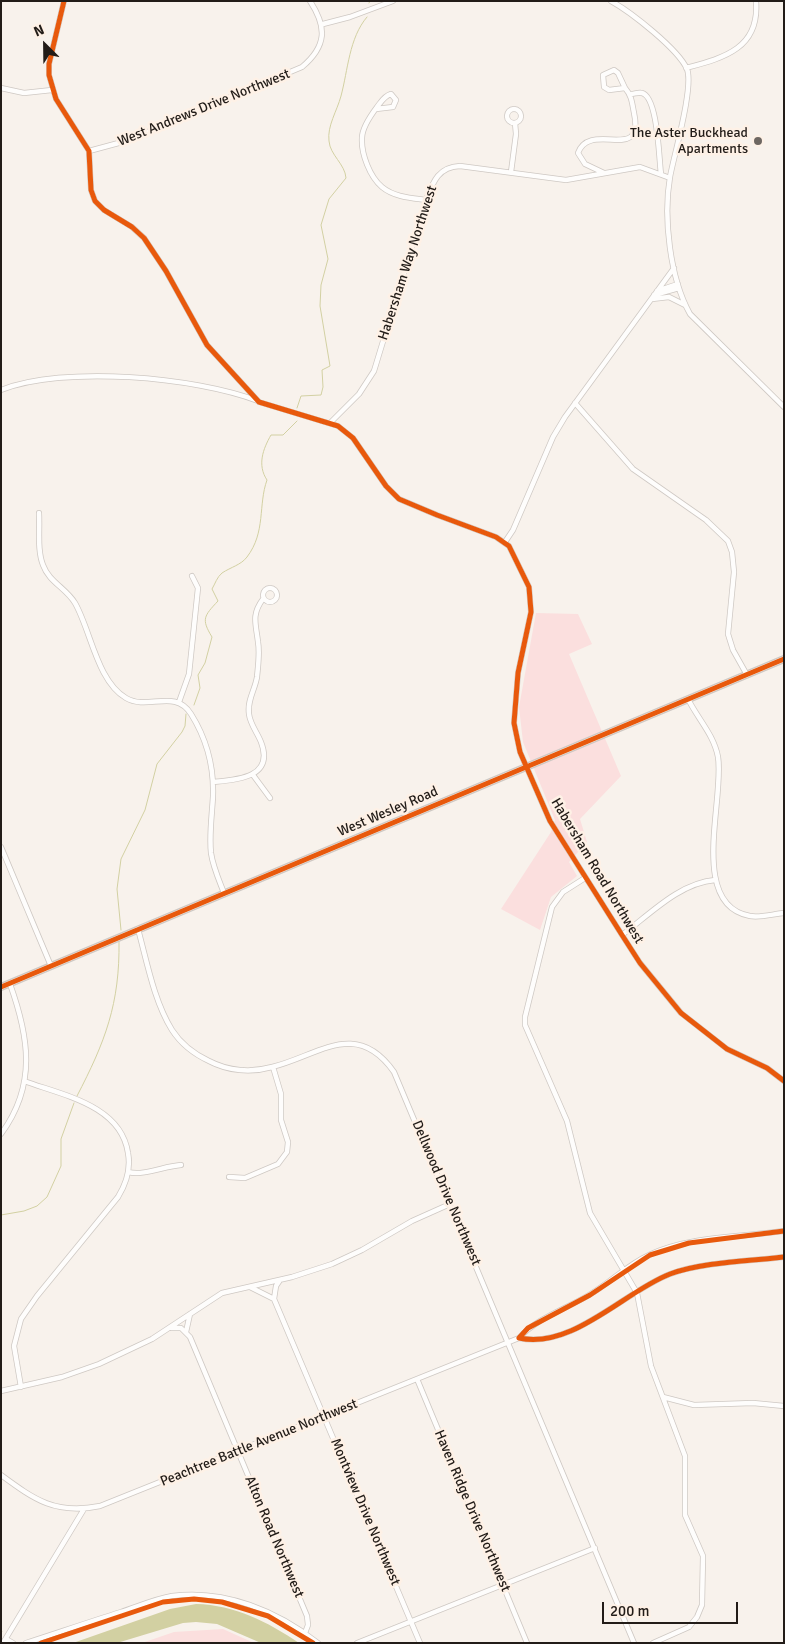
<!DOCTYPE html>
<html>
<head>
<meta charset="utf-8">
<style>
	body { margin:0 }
	#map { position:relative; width:785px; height:1644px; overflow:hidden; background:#f8f2ec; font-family:Signika,sans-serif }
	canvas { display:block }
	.frame { position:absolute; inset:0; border:2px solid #221c18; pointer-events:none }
	.north { position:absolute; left:20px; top:20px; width:50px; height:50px; -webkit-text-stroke:4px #fef1e6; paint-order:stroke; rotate:337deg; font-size:14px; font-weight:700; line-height:20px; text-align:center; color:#221c18 }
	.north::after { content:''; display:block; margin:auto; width:18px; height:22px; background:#221c18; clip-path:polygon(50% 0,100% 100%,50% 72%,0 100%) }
	.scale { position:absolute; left:602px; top:1602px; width:136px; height:22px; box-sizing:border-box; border:2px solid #221c18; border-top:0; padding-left:6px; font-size:15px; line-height:18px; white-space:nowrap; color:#221c18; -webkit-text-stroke:4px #fef1e6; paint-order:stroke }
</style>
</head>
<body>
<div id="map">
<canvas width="785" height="1644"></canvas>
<div class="frame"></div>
<div class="north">N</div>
<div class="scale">200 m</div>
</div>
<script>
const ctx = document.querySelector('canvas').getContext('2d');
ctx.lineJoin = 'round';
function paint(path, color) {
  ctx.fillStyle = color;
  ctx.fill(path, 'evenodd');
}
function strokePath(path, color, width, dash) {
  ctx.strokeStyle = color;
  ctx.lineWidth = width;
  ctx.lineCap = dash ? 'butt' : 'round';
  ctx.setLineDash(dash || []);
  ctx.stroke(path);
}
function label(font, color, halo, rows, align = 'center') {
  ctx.font = font + ' Signika,sans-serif';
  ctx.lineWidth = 5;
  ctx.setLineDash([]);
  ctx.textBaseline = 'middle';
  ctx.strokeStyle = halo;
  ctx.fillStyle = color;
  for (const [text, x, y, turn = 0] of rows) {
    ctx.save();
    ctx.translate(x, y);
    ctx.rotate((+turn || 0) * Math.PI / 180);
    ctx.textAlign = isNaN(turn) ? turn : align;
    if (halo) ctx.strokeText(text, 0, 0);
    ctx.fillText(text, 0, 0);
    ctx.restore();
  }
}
const green = new Path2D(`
	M536,613L578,614L592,644L569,654L621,776L580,819L587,842L569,862L577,876L551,897L540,930L501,909L551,832L555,820L523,742L519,707Z
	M223,1629L254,1643H142L174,1632Z`);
const water = new Path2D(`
	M196,1604C235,1605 268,1622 299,1643H261L217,1624L196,1622L183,1623L117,1643H73L170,1609Z`);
const stream = new Path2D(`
	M369,3L370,1
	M297,408L301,396L321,395L323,387L322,370L330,366L320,306L321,285L328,259L321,225L329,199L346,178C345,164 330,155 329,141C327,126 337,111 341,96C348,70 349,38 367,17
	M194,705L200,688L198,675L205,663L212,637C201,619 204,616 218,601L212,589C215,584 217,577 222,573C231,567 241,565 247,557C266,532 258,505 267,480C257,465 263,449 271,435H283L297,421
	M121,930L117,889L121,859L145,810L157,764L182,732L185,726L186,714
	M77,1096C105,1042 120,1004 119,941
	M1,1215L24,1211L37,1206L47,1197L61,1166V1139L74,1103
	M1,1630L2,1631`);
const minor = new Path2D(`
	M64,1L49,64V75L56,99L89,151L91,190L95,201L104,210L132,227L144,238L166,271L207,345L259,402L338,426L353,438L386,486L399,499L437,515L496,537L509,546L529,587L531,612L518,673L514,723L520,752L550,821L622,935L640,963L681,1013L727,1049L767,1068L784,1081
	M611,1C631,12 678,49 687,69C694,87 674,155 670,177C663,218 670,278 690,314L784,407
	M323,24L350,17L393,1
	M686,68C723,58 760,49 756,1
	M1,88L24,93L52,90
	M631,94C634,94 639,92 642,93C658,97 659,160 661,174
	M507 116a7 7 0 1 1 14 0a7 7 0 1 1-14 0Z
	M376,109L393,107L396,100L391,94C384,96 381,102 377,107C371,115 362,128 362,138C361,154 370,177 382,187C394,197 411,198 426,200
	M89,151L126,141L302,67C327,46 327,27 310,1
	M511,172L516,134L515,123
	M604,173L585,164L578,153C590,120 645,164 634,113C632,103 632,96 625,88L609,90L604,87L603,75L614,70L618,73L625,88
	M657,291L678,284
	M654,295L679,288
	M652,299L669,297L685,305
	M1,390C64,365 195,377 258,401
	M575,403L633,469L706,520L728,541L732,552L734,572L728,634L733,650L747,675
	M330,423L359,394L374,371L426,200C433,182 438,167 460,166L566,180L640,167L670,178
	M39,513C40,530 37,550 43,565C49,582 66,588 75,603C91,631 97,681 126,698C148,711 175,688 191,714C206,738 214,767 213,796C212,815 209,835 211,853C213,867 219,880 224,893
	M505,542L513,530L553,437L565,417L674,268
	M263 595a7 7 0 1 1 14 0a7 7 0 1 1-14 0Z
	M688,699C698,719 714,735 718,757C725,798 688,905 750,916C760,918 773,914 784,913
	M179,702L189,674L198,588L192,576
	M253,775L270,798
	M213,782C236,780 275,778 261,742C257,732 250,724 249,714C247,700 255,690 257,677C258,666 260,653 258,642C256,624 251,615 263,599
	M1,847L51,966
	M585,878L563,892L552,907L525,1017V1025L567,1121L590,1213L637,1293L651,1366L685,1456V1515L703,1556L702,1605L697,1617L689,1627L653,1643
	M138,929C147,962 154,1001 172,1030C181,1044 194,1054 209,1061C228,1071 251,1073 272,1067C318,1056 356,1018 394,1072L634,1643
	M622,935C649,915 679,883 715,880
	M1,1134C37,1085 29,1037 10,984
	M128,1172C145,1176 164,1166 181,1165
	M229,1177L245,1178L278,1164L287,1152L288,1142L281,1120V1094L273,1067
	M280,1280L276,1286L274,1299L420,1643
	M250,1287L274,1299
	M171,1328H181L190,1337L307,1616L308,1625L305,1633
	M186,1332L190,1314
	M519,1338C572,1350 625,1291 670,1274C701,1262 750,1261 784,1257
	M417,1379L527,1643
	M21,1387L14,1346L21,1319L37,1296L118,1197C126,1184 131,1169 128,1153C121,1105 62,1095 24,1081
	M1,1391L62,1377L99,1364L152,1339L222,1293L292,1277L332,1264L362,1250L412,1221L450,1204
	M663,1397L694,1405L753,1403L784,1406
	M1,1475C35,1500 56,1515 100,1506L519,1338C537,1318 566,1309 589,1295C610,1283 627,1265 649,1255C688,1236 742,1237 784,1231
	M6,1639L13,1643
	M3,1643L84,1509
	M26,1643C57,1633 89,1622 121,1612C137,1607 154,1599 172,1596C225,1589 277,1611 318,1643
	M357,1643L595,1548`);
const tertiary = new Path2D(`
	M1,987L784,659`);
const cycleway = new Path2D(`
	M64,1L49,64V75L56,99L89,151L91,190L95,201L104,210L132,227L144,238L166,271L207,345L259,402L338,426L353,438L386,486L399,499L437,515L496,537L509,546L529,587L531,612L518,673L514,723L520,752L550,821L622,935L640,963L681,1013L727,1049L767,1068L784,1081
	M1,987L784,659
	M519,1338L528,1328L590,1295L650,1255L689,1243L784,1231
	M519,1338C572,1350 625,1291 670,1274C701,1262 750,1261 784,1257
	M41,1643L163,1602L194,1599L222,1602L268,1616L313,1643`);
const markers = [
	[758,141,5,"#6d6762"]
];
const streetNames = [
	["West Andrews Drive Northwest",204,108,-22],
	["Habersham Way Northwest",408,263,-72],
	["West Wesley Road",388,812,-23],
	["Habersham Road Northwest",597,871,59],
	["Dellwood Drive Northwest",446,1193,67],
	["Peachtree Battle Avenue Northwest",259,1443,-22],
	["Haven Ridge Drive Northwest",472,1511,67],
	["Montview Drive Northwest",365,1512,67],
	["Alton Road Northwest",274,1537,67]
];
const poiNames = [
	["The Aster Buckhead",748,133],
	["Apartments",748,149]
];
paint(green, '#fbdfde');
paint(water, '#d2d0a2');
strokePath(stream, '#d2d0a2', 1);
strokePath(minor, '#cec8c3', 6);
strokePath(tertiary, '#cec8c3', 8);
strokePath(minor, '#fefdfc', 4.5);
strokePath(tertiary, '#fefdfc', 5.5);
strokePath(cycleway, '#e8590c', 5);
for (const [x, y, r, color] of markers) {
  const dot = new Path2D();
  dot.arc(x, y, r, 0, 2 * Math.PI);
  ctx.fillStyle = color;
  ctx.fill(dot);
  strokePath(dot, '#fef1e6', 2);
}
label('14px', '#221c18', '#fef1e6', streetNames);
label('14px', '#221c18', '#fef1e6', poiNames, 'right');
</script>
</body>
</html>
